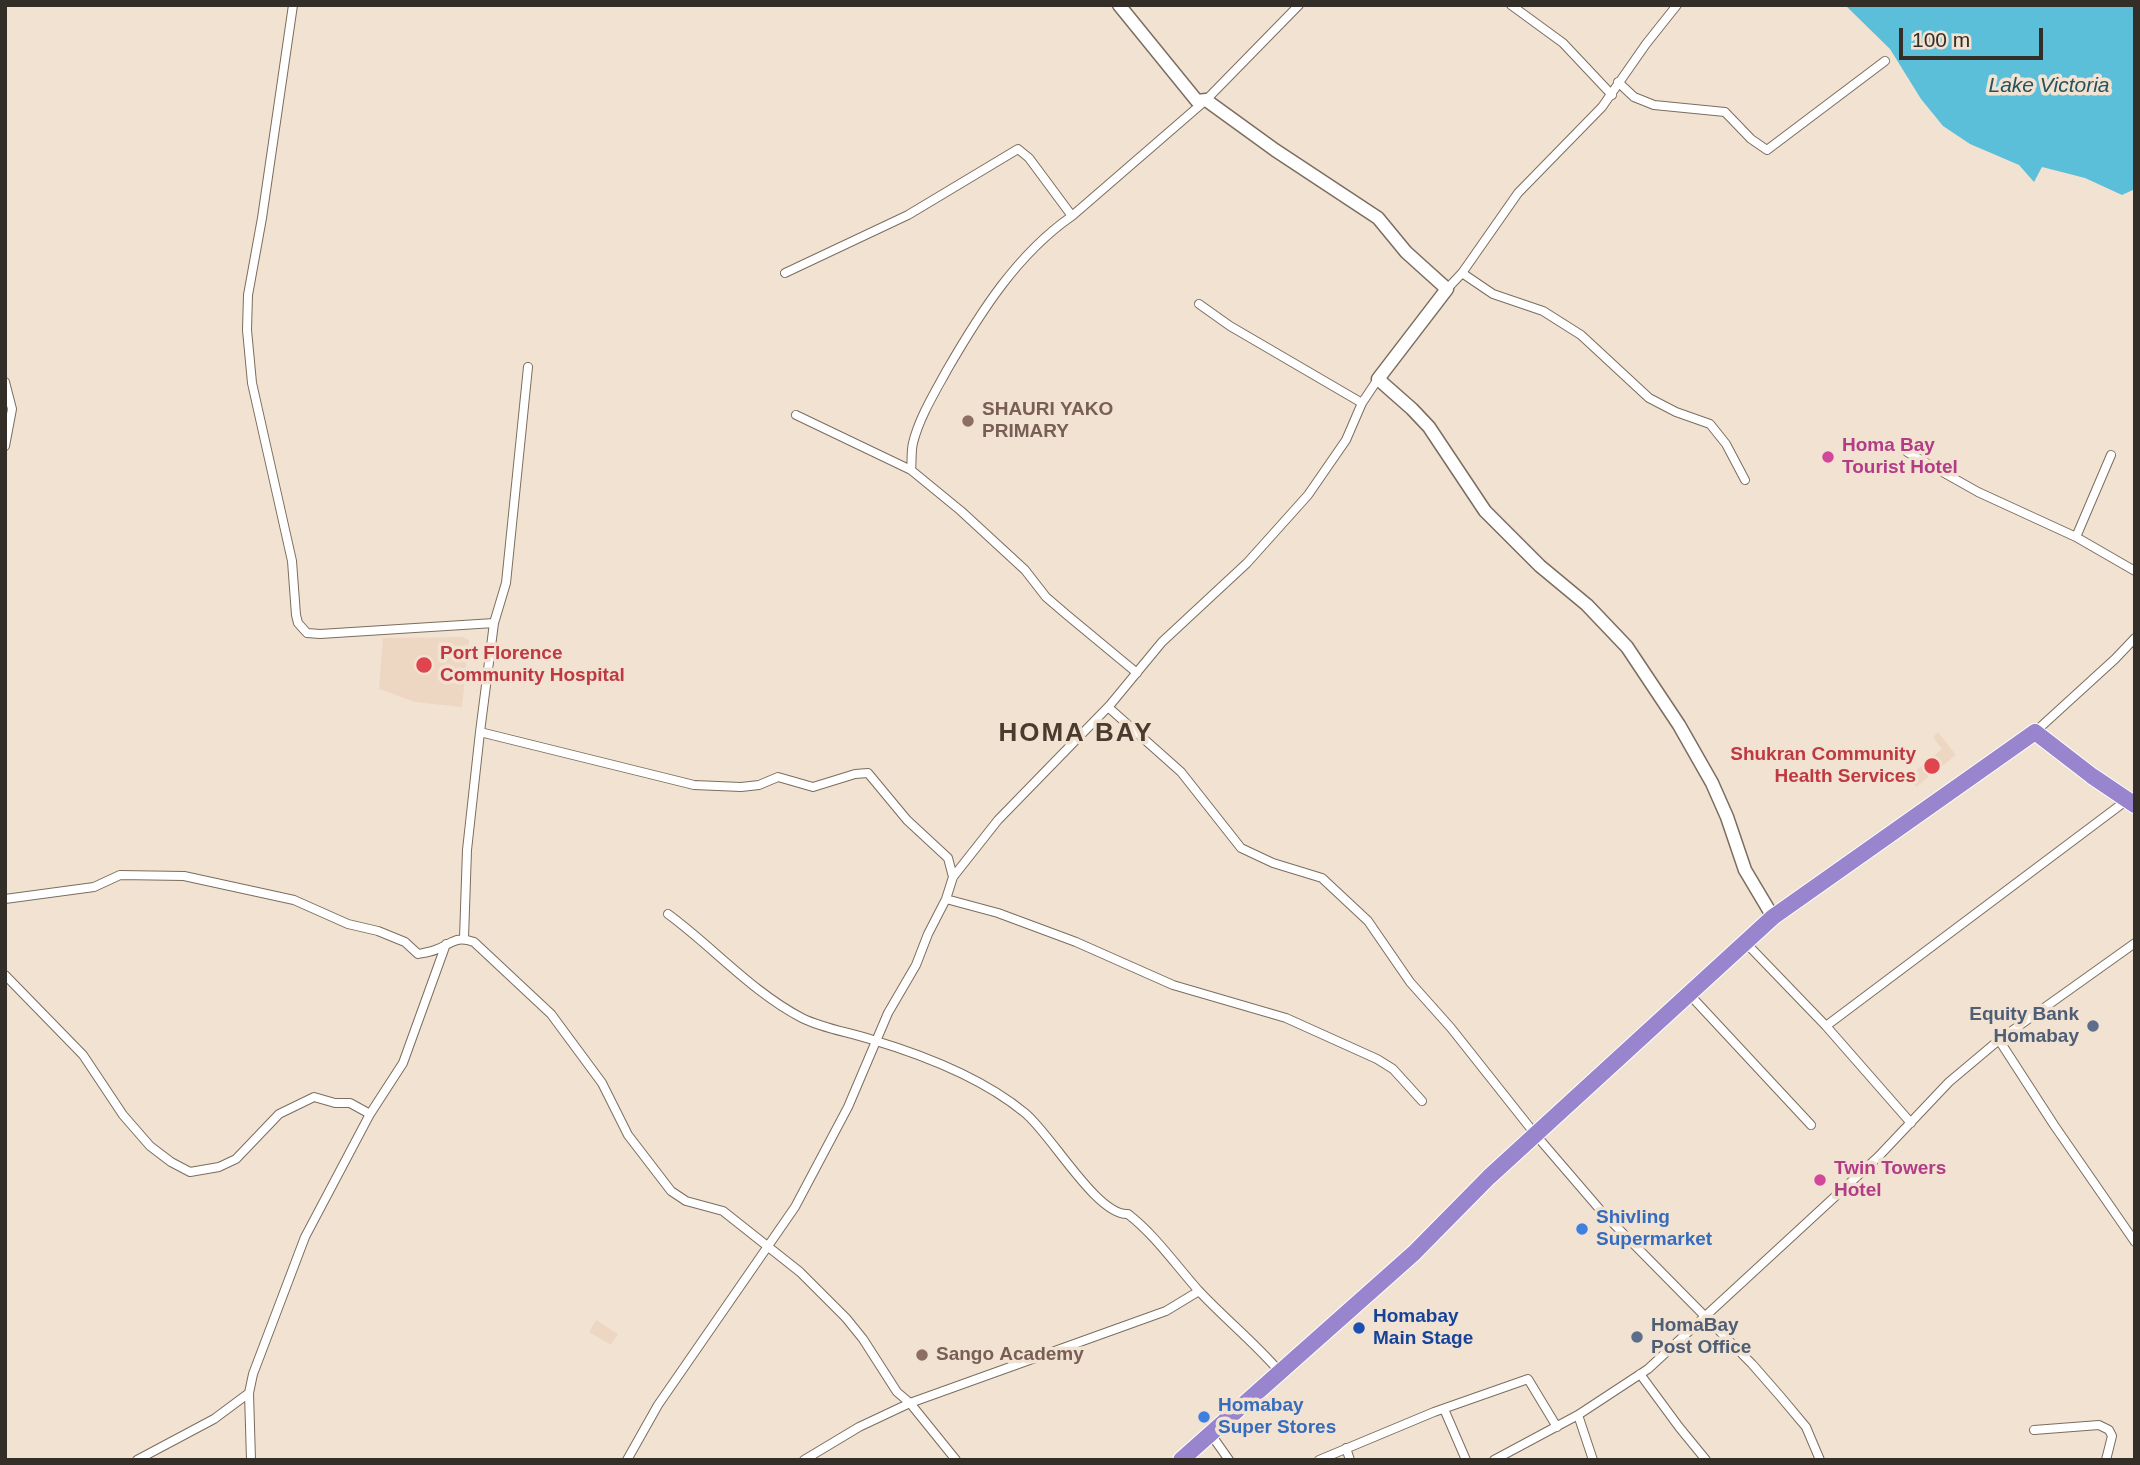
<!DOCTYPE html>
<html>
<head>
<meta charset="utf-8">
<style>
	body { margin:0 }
	#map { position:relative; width:2140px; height:1465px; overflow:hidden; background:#f2e2d2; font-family:Arial,sans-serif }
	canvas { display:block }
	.frame { position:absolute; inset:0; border:7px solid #342e28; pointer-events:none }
	.scale { position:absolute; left:1899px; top:28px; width:144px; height:32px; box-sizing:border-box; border:4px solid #342e28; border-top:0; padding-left:9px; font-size:21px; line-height:24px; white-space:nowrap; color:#342e28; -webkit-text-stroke:5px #f2e2d2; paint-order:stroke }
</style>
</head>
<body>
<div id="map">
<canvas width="2140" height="1465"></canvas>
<div class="frame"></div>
<div class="scale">100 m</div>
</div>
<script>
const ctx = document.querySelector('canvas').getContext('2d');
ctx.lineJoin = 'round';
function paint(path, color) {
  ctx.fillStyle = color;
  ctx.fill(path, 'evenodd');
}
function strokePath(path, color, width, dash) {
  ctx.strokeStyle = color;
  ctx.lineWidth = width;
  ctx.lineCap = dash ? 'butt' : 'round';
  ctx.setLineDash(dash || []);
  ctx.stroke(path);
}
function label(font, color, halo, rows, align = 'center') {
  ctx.font = font + ' Arial,sans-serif';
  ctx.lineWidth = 7;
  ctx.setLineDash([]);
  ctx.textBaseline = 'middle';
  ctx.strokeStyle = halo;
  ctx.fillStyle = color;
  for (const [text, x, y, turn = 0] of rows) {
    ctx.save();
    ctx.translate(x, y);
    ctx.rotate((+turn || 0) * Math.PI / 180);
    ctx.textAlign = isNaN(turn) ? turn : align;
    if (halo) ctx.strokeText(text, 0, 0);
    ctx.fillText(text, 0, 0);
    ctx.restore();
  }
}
const built = new Path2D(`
	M462,637L469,640L462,707L415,702L379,689L383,638Z
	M1938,732L1956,755L1916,787L1908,777L1942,749L1933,737Z
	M596,1320L618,1334L611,1345L589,1332Z`);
const water = new Path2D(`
	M1845,5H2135V189L2122,195L2085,178L2042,167L2034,182L2019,165L1970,144L1943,126L1921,99L1890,49Z`);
const street = new Path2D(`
	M293,5L262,218L248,295L247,330L252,383L292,561L296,615L298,623L307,633L320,634L494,623
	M1511,5L1563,43L1612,95
	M1618,82L1634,97L1654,105L1725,112L1751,139L1767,150L1885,61
	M785,273L908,215L1018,149L1029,158L1072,216
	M1462,273L1493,294L1543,311L1581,335L1649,398L1676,412L1710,424L1726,444L1745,480
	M1447,289L1462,273L1518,193L1602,107L1646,44L1677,5
	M1199,304L1230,326L1362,403
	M5,382L12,409L5,446
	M796,415L911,470L961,511L1025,570L1046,597L1067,615L1137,673
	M1907,452L1978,492L2076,537L2135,571
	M911,470C912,461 911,451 913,443C919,418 935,392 947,370C980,313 1017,254 1072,216L1206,100L1299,5
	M2076,537L2111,455
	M1110,705L1108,707L1181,772L1241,848L1273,863L1322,878L1368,921L1410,982L1451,1028L1535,1134L1602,1212L1752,1364L1780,1396L1806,1427L1820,1460
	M480,732L694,785L741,787L759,785L778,777L813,787L855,774L868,773L907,820L948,858L953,877
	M2035,732L2115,659L2135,638
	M5,899L94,887L120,875L184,876L294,900L348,924L378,931L405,942L418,954C423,953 430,952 435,950C452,944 455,935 474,942L551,1014L602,1083L628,1135L671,1191L686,1201L723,1211L800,1272L846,1318L863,1339L897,1392L910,1403L956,1460
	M946,899L998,913L1076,942L1173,985L1286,1018L1377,1059L1393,1069L1422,1101
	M668,914C713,947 752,992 802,1018C824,1029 849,1032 873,1040C923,1055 984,1079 1025,1113C1051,1134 1097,1216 1128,1214C1155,1235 1175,1264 1198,1290C1224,1318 1254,1342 1279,1371
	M464,938L467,850L480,732L494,623L506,583L528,367
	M1745,942L1826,1026L1911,1123
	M5,975L83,1055L123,1115L150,1146L171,1162L190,1172L219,1167L236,1159L279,1114L314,1097L335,1103H350L370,1114
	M1689,994L1811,1125
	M1826,1026L2127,800
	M1999,1040L2054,1125L2135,1242
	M1640,1374L1679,1427L1706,1460
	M1444,1409L1466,1460
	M1578,1415L1593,1460
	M2034,1430L2099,1425L2109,1430L2112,1436L2106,1460
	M1210,1433L1229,1460
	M1346,1448L1350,1460
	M137,1460L214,1419L249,1393
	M251,1460L249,1393L253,1374L305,1237L370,1114L403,1063L446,944
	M627,1460L658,1405L795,1207L848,1107L888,1013L916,965L928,934L946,899L953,877L998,820L1110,705L1162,642L1247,563L1308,495L1346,440L1362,403L1378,379
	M804,1460L859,1427L910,1403L1166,1311L1199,1291
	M1319,1460L1434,1412L1528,1379L1557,1427
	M1494,1460L1578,1415L1648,1369L1878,1157L1949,1082L1999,1040L2135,943`);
const secondary = new Path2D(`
	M1119,5L1197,101L1206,100L1275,150L1378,218L1406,252L1447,289L1378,379L1412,409L1429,427L1485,511L1540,566L1587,605L1627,647L1679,725L1712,783L1727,817L1745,870L1773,917`);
const highway = new Path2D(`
	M1181,1460L1414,1253L1489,1177L1773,917L2035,732L2092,776L2135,805`);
const markers = [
	[968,421,7,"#8d6e63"],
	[1828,457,7,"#d1479c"],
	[424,665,9,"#e0444e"],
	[1932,766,9,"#e0444e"],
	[2093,1026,7,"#5c6f8a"],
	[1820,1180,7,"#d1479c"],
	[1582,1229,7,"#3f7fe0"],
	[1359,1328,7,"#1a4fb4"],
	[1637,1337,7,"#5c6f8a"],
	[922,1355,7,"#8d6e63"],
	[1204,1417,7,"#3f7fe0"]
];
const educationNames = [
	["SHAURI YAKO",982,410],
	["PRIMARY",982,432],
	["Sango Academy",936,1355]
];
const hotelNames = [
	["Homa Bay",1842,446],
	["Tourist Hotel",1842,468],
	["Twin Towers",1834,1169],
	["Hotel",1834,1191]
];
const healthNames = [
	["Port Florence",440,654],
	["Community Hospital",440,676],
	["Shukran Community",1916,755,"right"],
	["Health Services",1916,777,"right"]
];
const serviceNames = [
	["Equity Bank",2079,1015],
	["Homabay",2079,1037],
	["HomaBay",1651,1326,"left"],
	["Post Office",1651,1348,"left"]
];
const shopNames = [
	["Shivling",1596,1218],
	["Supermarket",1596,1240],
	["Homabay",1218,1406],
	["Super Stores",1218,1428]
];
const transitNames = [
	["Homabay",1373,1317],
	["Main Stage",1373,1339]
];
const waterNames = [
	["Lake Victoria",2049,86]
];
const districtNames = [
	["HOMA BAY",1076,734]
];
paint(built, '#edd7c2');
paint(water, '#5cbfda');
strokePath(street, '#7b6d5f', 10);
strokePath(secondary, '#7b6d5f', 15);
strokePath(highway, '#fff', 18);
strokePath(street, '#fff', 8);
strokePath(secondary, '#fff', 12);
strokePath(highway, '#9885cd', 16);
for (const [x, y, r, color] of markers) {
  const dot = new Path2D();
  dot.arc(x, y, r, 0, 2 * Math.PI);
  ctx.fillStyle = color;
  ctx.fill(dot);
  strokePath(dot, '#f2e2d2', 2.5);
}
label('bold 19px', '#785e54', '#f2e2d2', educationNames, 'left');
label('bold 19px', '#b23c85', '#f2e2d2', hotelNames, 'left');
label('bold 19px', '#be3a42', '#f2e2d2', healthNames, 'left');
label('bold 19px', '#4e5e75', '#f2e2d2', serviceNames, 'right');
label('bold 19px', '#366cbe', '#f2e2d2', shopNames, 'left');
label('bold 19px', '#164399', '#f2e2d2', transitNames, 'left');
label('italic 21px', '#27535f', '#f2e2d2', waterNames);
ctx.letterSpacing = '2px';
label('bold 26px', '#493c2f', '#f2e2d2', districtNames);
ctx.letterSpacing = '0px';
</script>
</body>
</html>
